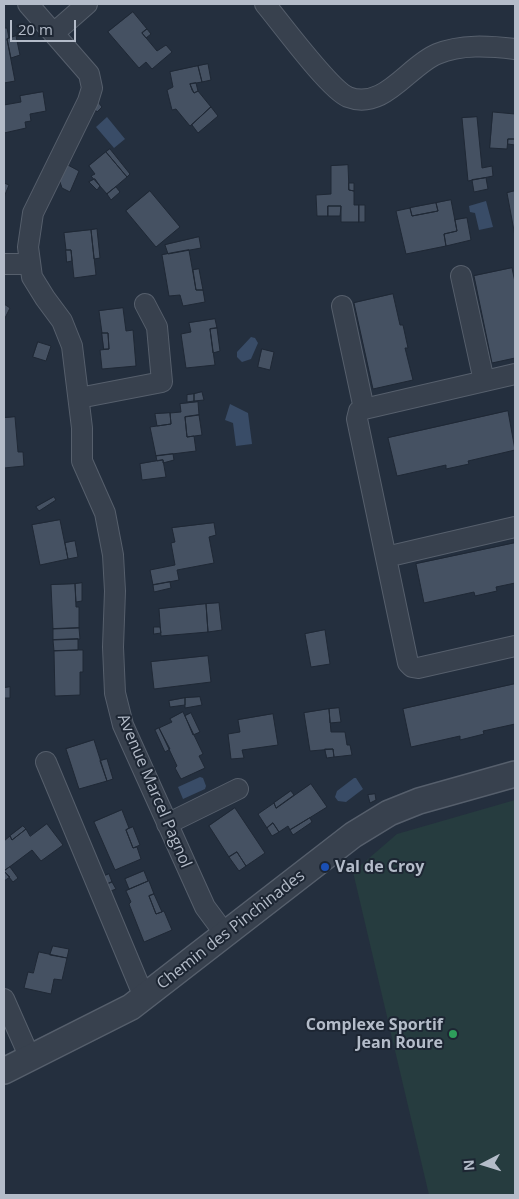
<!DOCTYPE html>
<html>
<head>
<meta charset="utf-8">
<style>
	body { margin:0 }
	#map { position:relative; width:519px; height:1199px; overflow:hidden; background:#242f3e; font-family:"Open Sans",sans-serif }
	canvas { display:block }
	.frame { position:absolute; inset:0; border:5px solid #b4bcc9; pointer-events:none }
	.north { position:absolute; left:459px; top:1139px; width:50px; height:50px; -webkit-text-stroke:4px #1d2633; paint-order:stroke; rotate:265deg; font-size:14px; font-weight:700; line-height:20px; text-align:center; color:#b4bcc9 }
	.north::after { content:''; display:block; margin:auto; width:18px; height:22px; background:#b4bcc9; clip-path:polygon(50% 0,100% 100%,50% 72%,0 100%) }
	.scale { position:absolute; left:10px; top:20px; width:66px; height:22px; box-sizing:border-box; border:2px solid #b4bcc9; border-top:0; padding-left:6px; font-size:15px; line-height:18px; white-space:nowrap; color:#b4bcc9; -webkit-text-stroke:4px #1d2633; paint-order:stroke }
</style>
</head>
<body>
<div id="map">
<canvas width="519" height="1199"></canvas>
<div class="frame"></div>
<div class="north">N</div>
<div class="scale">20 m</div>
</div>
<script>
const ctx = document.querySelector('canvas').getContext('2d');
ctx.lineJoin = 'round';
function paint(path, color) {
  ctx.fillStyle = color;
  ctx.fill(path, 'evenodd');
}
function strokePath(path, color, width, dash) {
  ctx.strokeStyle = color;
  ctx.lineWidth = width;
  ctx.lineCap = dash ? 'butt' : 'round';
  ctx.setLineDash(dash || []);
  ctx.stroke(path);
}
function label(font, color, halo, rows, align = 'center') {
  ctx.font = font + ' "Open Sans",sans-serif';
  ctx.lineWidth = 4;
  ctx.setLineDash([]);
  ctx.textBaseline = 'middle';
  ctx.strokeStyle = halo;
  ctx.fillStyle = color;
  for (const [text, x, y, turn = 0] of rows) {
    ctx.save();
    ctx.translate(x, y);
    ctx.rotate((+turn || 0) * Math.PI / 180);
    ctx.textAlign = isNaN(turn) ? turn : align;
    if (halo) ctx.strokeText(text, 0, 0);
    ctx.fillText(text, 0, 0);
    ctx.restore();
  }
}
const green = new Path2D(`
	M515,800V1195H429L353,872L397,834Z`);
const water = new Path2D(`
	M107,117L125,139L114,148L96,127Z
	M486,201L493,227L479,230L475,213L470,212L469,206Z
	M251,337L255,338L258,343L251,359L242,362L237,357V352Z
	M230,404L248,413L252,444L236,446L233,423L225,420Z
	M200,777L203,778L206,786L205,789L183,799L178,787Z
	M354,778H356L363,789L346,802L338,801L335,797L337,791Z`);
const building = new Path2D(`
	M133,12L147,29L142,33L157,51L166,45L172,52L152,69L146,62L139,68L108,32Z
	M4,28H7L9,38L7,39L15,81L4,83Z
	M147,29L151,34L146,38L142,33Z
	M16,36L20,55L11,58L7,39Z
	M208,64L211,80L202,82L198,66Z
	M198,66L202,82L190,84L192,90L194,93L198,91L211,107L190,126L176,109L172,110L167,90L173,87L170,72Z
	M196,83L198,91L194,93L190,84Z
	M43,92L46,111L30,114L31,121L25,122L26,128L4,133V105L21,102L20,96Z
	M98,102L102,107L97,112L93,107Z
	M211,107L218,116L198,133L192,125Z
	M493,112L515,114V139H508L507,149L490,148Z
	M477,117L482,168L492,166L493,176L468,181L462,118Z
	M508,139H515V145L508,144Z
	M110,149L130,174L127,177L106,152Z
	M106,152L127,177L107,194L91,176L95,174L89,166Z
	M66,164L79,171L70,192L62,188L59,179Z
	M348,165L349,190L354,191V205H359V222H341V206H328V216H317L316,195L331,194V166Z
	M486,178L488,189L474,192L472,180Z
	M95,179L100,186L97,190L89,182Z
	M4,183L9,185L4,197Z
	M349,183H354V191L349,190Z
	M116,187L120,192L111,200L107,194Z
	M150,191L180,227L156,247L126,211Z
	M515,191V236L507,193Z
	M451,200L457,231L444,234L446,246L406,254L396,211L410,208L412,216L438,211L436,203Z
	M436,203L438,211L412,216L410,208Z
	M359,205H365V222H359Z
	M328,206H341L340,216H328Z
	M467,218L471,240L446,246L444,234L457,231L455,220Z
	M97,229L100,258L94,259L91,230Z
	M91,230L96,275L74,278L71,250H66L64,233Z
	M199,237L201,248L168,254L165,245Z
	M66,250H71L72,261L67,262Z
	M189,250L196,290H203L205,302L183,306L180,295L169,296L162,255Z
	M512,268L515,282V358L492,363L474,276Z
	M199,269L203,290H196L193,270Z
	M393,294L400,325H403L408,348H405L413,380L373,389L354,303Z
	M4,304L10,308L4,320Z
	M123,308L126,331L133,330L136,366L102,369L100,350L109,349L108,333H102L99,311Z
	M215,319L217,328L210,329L215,365L186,368L181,334L191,332L189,323Z
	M217,328L220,351L213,353L210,329Z
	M102,333H108L109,349H104Z
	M38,342L51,346L46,361L33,357Z
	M262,349L274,352L270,370L258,367Z
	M202,392L204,400L194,401V394Z
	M194,394V401L187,402V395Z
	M198,402L199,415L185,417L187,437L194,436L196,451L156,456L150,427L171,424L170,413L181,412L180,404Z
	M508,411L515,450L468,461L469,464L446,469V465L397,476L388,438Z
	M170,413L171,424L157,426L155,414Z
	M199,415L202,435L187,437L185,417Z
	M15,417L18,452H23L24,466L4,468V418Z
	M173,454L174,460L163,463V460L157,461L156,456Z
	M163,460L166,477L142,480L140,464Z
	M54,497L56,500L39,511L36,507Z
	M60,520L68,559L40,565L32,525Z
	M214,523L216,535L209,537L214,563L177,570L179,580L153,585L150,570L175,565L171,543L175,542L172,528Z
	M75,541L78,557L68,559L65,543Z
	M515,543V583L496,587L497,591L475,596L474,592L424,603L416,564Z
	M170,582L171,588L154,592L153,585Z
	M82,583V601L76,602L75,584Z
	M75,584L76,607H79V628L53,629L51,585Z
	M219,603L222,630L208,632L206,604Z
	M206,604L208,632L161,636L159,609Z
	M154,627H160L161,633L154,634Z
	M79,628L80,639L53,640V629Z
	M325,630L330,664L311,667L305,634Z
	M78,639V650L54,651L53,640Z
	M78,650H83V672H80V695L55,696L54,651Z
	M208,656L211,682L154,689L151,662Z
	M515,684V724L483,731L484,734L460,740V736L411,747L403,709Z
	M10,687V698H4V688Z
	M200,697L202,705L185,708V698Z
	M185,698V705L170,707L169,701Z
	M339,708L341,722L330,723L329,709Z
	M329,709L331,732H345L347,745H350L352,755L334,757L333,749L310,751L304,713Z
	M183,712L203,754L199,756L205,768L181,779L175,768L177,766L159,728L172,722L170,719Z
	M191,713L200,732L193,735L185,716Z
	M273,714L278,745L242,750L244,758L231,759L228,734L240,732L238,720Z
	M159,728L170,749L165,752L155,730Z
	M94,740L107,781L79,789L66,749Z
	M325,749H333L334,757L327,758Z
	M107,759L113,779L107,781L100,761Z
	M311,784L327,807L290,830L288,826L279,832L273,823L267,828L258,814L274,803L276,808Z
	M291,791L294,795L276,808L274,803Z
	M375,794L376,800L370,803L368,795Z
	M235,808L265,853L246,866L237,852L229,857L209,826Z
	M122,810L129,828L126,830L133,848L137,847L141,859L115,870L94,822Z
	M310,818L312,822L293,835L290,830Z
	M273,823L279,832L272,836L267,828Z
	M47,824L63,845L41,861L32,850L4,871L10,877L4,881V841L10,836L12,840L26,829L30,836Z
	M23,826L26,829L12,840L10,836Z
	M133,827L140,845L133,848L126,830Z
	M237,852L246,866L239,871L229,857Z
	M10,867L18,878L13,882L4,871Z
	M144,871L148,881L129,889L125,879Z
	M109,874L112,882L105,885L102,877Z
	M149,881L154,894L149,896L156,914L164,911L172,930L144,942L129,904L131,902L126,891Z
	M112,882L116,889L108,892L105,885Z
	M154,894L162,912L156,914L149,896Z
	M53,946L69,949L67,958L50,955Z
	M39,952L67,958L62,980L54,979L51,994L24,988L28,972L33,973Z`);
const minor = new Path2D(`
	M28,4L89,74L92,88L88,101L33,213L28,247L32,277L45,298L62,321L72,346L82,428V461L105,513L113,555L115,591L113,647L115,693L123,725L205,907L225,934
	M265,4C281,23 329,89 348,97C384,111 408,66 437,54C461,44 489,46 515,49
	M54,33L87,4
	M4,264H30
	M461,276L484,381
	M342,306L364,409
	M515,374L364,409L359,411L357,419L408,663L412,667L418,668L515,646
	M79,398L162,382L157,327L145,304
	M386,557L515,527
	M46,762L144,997
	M167,824L238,789
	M4,999L30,1058`);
const tertiary = new Path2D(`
	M4,1071L131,1007L353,835L389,813L419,801L515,774`);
const markers = [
	[325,867,5,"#1a4fb4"],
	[453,1034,5,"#2e9e5b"]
];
const streetNames = [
	["Avenue Marcel Pagnol",154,791,67],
	["Chemin des Pinchinades",231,930,-38]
];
const poiNames = [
	["Val de Croy",335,867],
	["Complexe Sportif",443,1025,"right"],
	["Jean Roure",443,1043,"right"]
];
paint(green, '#263c3f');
paint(water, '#394c67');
paint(building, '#455162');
strokePath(building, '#1f2835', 1);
strokePath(minor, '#565f6c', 22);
strokePath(tertiary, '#565f6c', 28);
strokePath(minor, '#38414e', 20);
strokePath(tertiary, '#38414e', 25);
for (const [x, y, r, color] of markers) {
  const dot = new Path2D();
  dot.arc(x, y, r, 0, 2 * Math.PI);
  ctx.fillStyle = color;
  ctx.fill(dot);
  strokePath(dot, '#1d2633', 2);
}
label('16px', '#b4bcc9', '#1d2633', streetNames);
label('bold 16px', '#b4bcc9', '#1d2633', poiNames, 'left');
</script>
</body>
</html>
